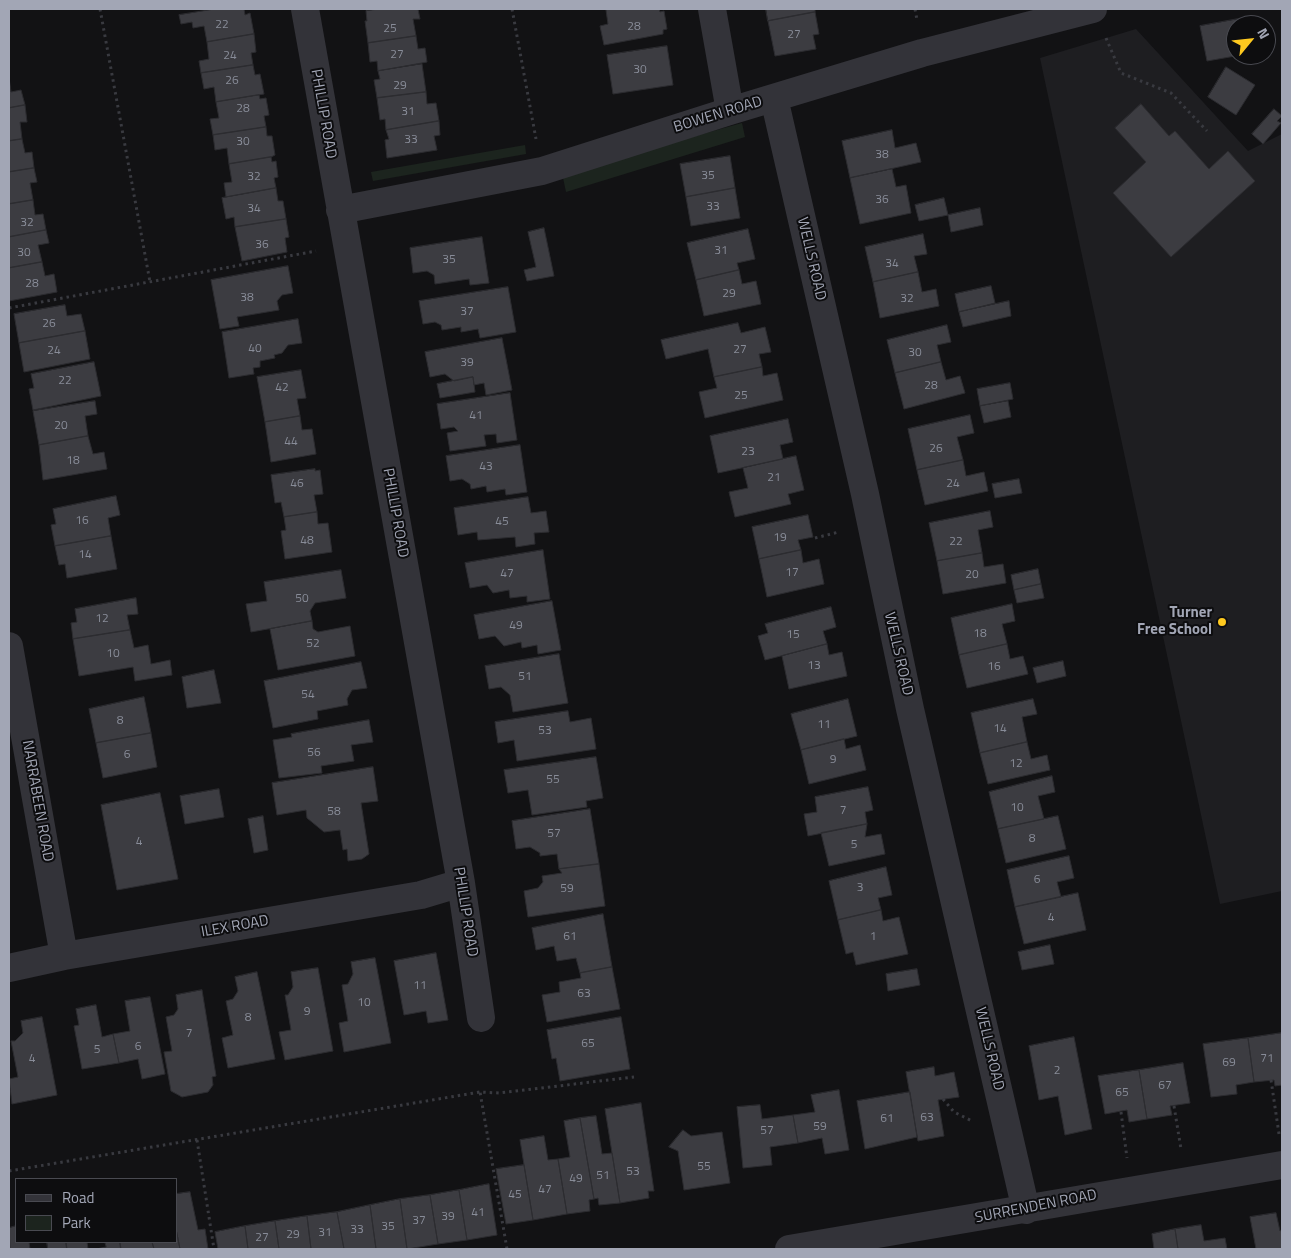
<!DOCTYPE html>
<html>
<head>
<meta charset="utf-8">
<style>
	body { margin:0 }
	#map { position:relative; width:1291px; height:1258px; overflow:hidden; background:#121214; font-family:"Titillium Web",sans-serif }
	canvas { display:block }
	.frame { position:absolute; inset:0; border:10px solid #a2a6b5; pointer-events:none }
	.legend { position:absolute; left:15px; top:1178px; width:162px; height:65px; box-sizing:border-box; background:#0d0d0f; border:1px solid #494a51; margin:0; padding:6px 9px; list-style:none; font-size:15px; color:#a2a6b5 }
	.legend li { display:flex; align-items:center; gap:10px; height:25px }
	.legend b { width:25px; border:1px solid #494a51 }
	.north { position:absolute; left:1226px; top:15px; width:50px; height:50px; box-sizing:border-box; background:#0d0d0f; border:1px solid #494a51; border-radius:50%; rotate:62deg; font-size:14px; font-weight:700; line-height:20px; text-align:center; color:#a2a6b5 }
	.north::after { content:''; display:block; margin:auto; width:18px; height:22px; background:#fec91f; clip-path:polygon(50% 0,100% 100%,50% 72%,0 100%) }
</style>
</head>
<body>
<div id="map">
<canvas width="1291" height="1258"></canvas>
<div class="frame"></div>
<ul class="legend">
<li><b style="height:6px;background:#333339"></b>Road</li>
<li><b style="height:14px;background:#1c241e"></b>Park</li>
</ul>
<div class="north">N</div>
</div>
<script>
const ctx = document.querySelector('canvas').getContext('2d');
ctx.lineJoin = 'round';
function paint(path, color) {
  ctx.fillStyle = color;
  ctx.fill(path, 'evenodd');
}
function strokePath(path, color, width, dash) {
  ctx.strokeStyle = color;
  ctx.lineWidth = width;
  ctx.lineCap = dash ? 'butt' : 'round';
  ctx.setLineDash(dash || []);
  ctx.stroke(path);
}
function label(font, color, halo, rows, align = 'center') {
  ctx.font = font + ' "Titillium Web",sans-serif';
  ctx.lineWidth = 4;
  ctx.setLineDash([]);
  ctx.textBaseline = 'middle';
  ctx.strokeStyle = halo;
  ctx.fillStyle = color;
  for (const [text, x, y, turn = 0] of rows) {
    ctx.save();
    ctx.translate(x, y);
    ctx.rotate((+turn || 0) * Math.PI / 180);
    ctx.textAlign = isNaN(turn) ? turn : align;
    if (halo) ctx.strokeText(text, 0, 0);
    ctx.fillText(text, 0, 0);
    ctx.restore();
  }
}
const built = new Path2D(`
	M1136,29L1248,151L1282,134V891L1220,904L1040,58Z`);
const green = new Path2D(`
	M742,123L745,137L566,192L562,173Z
	M525,145L526,154L373,181L371,172Z`);
const building = new Path2D(`
	M215,9H244L245,15L250,13L254,34L207,42L204,26L193,28L192,22L181,24L179,15Z
	M379,9H418L420,19H413L416,36L368,43L365,21H367L366,11Z
	M615,9H659L660,12L664,11L667,29L663,30V34L604,45L600,26L608,24L606,10Z
	M766,9H815V12L768,21Z
	M815,12L819,34L813,35L816,49L775,56L768,21Z
	M1249,17L1251,25H1236V55H1241L1207,61L1200,26Z
	M254,34L256,52L251,53L253,65L201,73L199,61L209,59L207,42Z
	M416,36L418,49L425,48L427,62L378,71L377,61L370,62L368,43Z
	M667,46L673,85L613,94L607,55Z
	M422,64L426,92L377,98L374,80L380,79L378,71Z
	M253,65L255,75L260,74L264,94L216,102L214,87L204,89L201,73Z
	M1226,67L1255,85L1236,115L1208,97Z
	M9,77L11,92L21,90L25,105L9,108Z
	M426,92L427,104L436,103L439,121L386,130L385,119L380,120L377,98Z
	M259,95L260,99L266,98L269,115L264,116L266,127L213,135L210,119L219,118L216,102Z
	M1141,104L1169,136L1175,131L1209,169L1228,151L1255,181L1171,257L1113,193L1146,162L1115,128Z
	M25,105L27,122H20L22,139L9,141V108Z
	M1274,109L1282,116L1277,121L1281,123L1263,144L1252,134Z
	M439,121L440,135L434,136L437,150L387,158L385,140L389,139L386,130Z
	M266,127L267,136H272L275,155L271,157L229,164L227,148L215,150L213,135Z
	M892,130L895,148L916,143L921,162L850,178L842,141Z
	M22,139L25,153L32,152L34,168L9,172V141Z
	M730,156L735,188L686,197L680,164Z
	M271,157L272,162L276,161L278,177L274,178L276,188L226,197L224,183L232,182L229,164Z
	M34,168L37,182L30,183L33,200L9,204V172Z
	M892,169L896,187L906,185L911,213L860,224L850,178Z
	M276,188L278,201H283L286,219L235,227L234,217L226,219L222,198Z
	M735,188L740,218L691,226L686,197Z
	M944,198L948,215L919,221L915,205Z
	M33,200L35,215L43,214L46,230L9,237V204Z
	M980,208L983,225L951,232L948,215Z
	M286,219L289,237L285,238L287,252L242,261L235,227Z
	M544,228L554,276L527,281L524,270L536,267L528,232Z
	M748,229L755,259L737,263L739,270L696,280L687,243Z
	M46,230L49,243L38,245L42,262L9,268V237Z
	M923,234L927,254L914,256L918,272L873,282L865,247Z
	M482,237L489,283L470,285L469,279L435,284L434,275L427,271L413,273L410,248Z
	M42,262L45,276L54,274L57,292L9,301V268Z
	M288,266L293,293L282,295L277,301L279,310L237,317L239,326L220,329L211,280Z
	M739,270L742,284L756,281L761,304L704,316L696,280Z
	M918,272L922,292L936,289L939,306L880,318L873,282Z
	M991,286L995,303L959,312L955,294Z
	M508,287L516,332L480,338L478,329L461,332V327L442,330L441,325L435,322L423,324L419,301Z
	M1009,301L1011,316L963,327L959,312Z
	M65,305L67,316L81,314L85,331L19,343L14,314Z
	M298,319L302,343L288,345L282,353L274,355L275,358L260,361V367L253,368L254,374L229,378L222,332Z
	M738,323L741,333L765,327L771,352L759,354L762,367L714,377L708,349L666,359L661,340Z
	M947,325L951,342L937,345L941,362L895,373L887,340Z
	M85,331L90,359L24,372L19,343Z
	M502,338L512,390L486,395L484,383L474,385L473,377L454,381L445,374L430,377L425,352Z
	M94,362L101,396L33,410L29,389L34,388L31,374Z
	M941,362L946,380L960,376L965,393L904,409L895,373Z
	M762,367L763,376L777,373L783,400L705,418L699,392L717,388L714,377Z
	M301,370L306,398L297,399L300,416L265,422L257,377Z
	M473,377L475,392L440,398L437,384Z
	M1010,383L1013,399L980,406L977,389Z
	M510,393L517,440L497,443L496,434L484,435L486,446L450,451L447,433L458,431L454,427L441,429L437,404Z
	M95,401L97,414L85,416L88,436L39,445L33,411Z
	M1008,401L1011,417L984,423L980,406Z
	M970,415L974,433L957,437L963,460L917,470L908,429Z
	M300,416L302,430L312,429L316,454L271,462L265,422Z
	M788,419L793,442L780,445L783,459L718,473L710,436Z
	M88,436L93,454L104,452L107,469L43,480L39,445Z
	M520,445L527,492L506,495L505,489L487,492L486,486L471,489L470,484L462,479L450,481L446,456Z
	M796,456L804,490L788,494L791,504L735,517L729,492L748,488L743,468Z
	M963,460L966,476L984,472L988,491L925,505L917,470Z
	M315,469V471L320,470L323,494L314,495L317,512L284,517L281,502L275,503L271,475Z
	M1019,479L1022,493L995,498L992,484Z
	M116,496L120,515L108,518L111,536L55,546L51,525L56,524L53,509Z
	M528,497L531,513L546,511L549,532L534,533L535,544L516,547L515,537L478,540L477,532L458,535L454,508Z
	M990,511L993,527L978,530L982,553L937,561L929,523Z
	M317,512L318,524L328,523L332,552L285,559L281,531L286,530L284,517Z
	M808,515L813,537L798,540L801,550L759,559L752,527Z
	M111,536L117,569L67,578L65,564L59,565L55,546Z
	M543,550L550,599L527,602V596L510,598L509,590L493,593L487,585L470,588L465,563Z
	M801,550L803,563L819,559L824,584L767,597L759,559Z
	M982,553L984,567L1003,564L1006,583L943,594L937,561Z
	M1038,569L1041,584L1014,590L1011,575Z
	M341,570L346,598L315,603L310,611L312,621L251,632L246,604L267,601L264,582Z
	M1041,584L1044,598L1017,603L1014,590Z
	M136,598L138,614L127,615L130,630L73,639L71,623L77,622L75,609Z
	M552,601L561,650L538,654L537,645L522,648L521,642L504,646L495,636L479,639L474,615Z
	M1012,604L1015,621L1002,624L1007,644L959,655L951,618Z
	M831,607L836,627L823,631L827,644L765,660L758,636L768,633L765,624Z
	M312,621L313,629L318,632L350,626L355,656L278,670L270,629Z
	M130,630L134,648L148,645L151,664L170,660L172,675L135,681L133,667L79,676L73,639Z
	M827,644L829,655L842,652L847,676L789,689L782,656Z
	M1007,644L1010,659L1023,656L1028,674L967,688L959,655Z
	M559,654L568,703L513,712L510,695L501,687L489,689L485,666Z
	M1063,661L1066,676L1037,683L1033,668Z
	M361,662L367,688L352,690L347,699L348,705L317,711L318,719L273,728L264,681Z
	M214,670L221,703L187,708L182,677Z
	M144,697L151,733L96,743L89,709Z
	M848,699L857,736L801,750L791,714Z
	M1033,699L1037,714L1022,717L1027,742L980,753L971,713Z
	M568,711L570,722L591,718L596,749L517,761L514,740L498,743L495,722Z
	M369,720L373,742L351,745L354,761L321,766L322,773L279,778L273,740L292,737L291,734Z
	M151,733L157,767L103,778L96,743Z
	M844,739L846,749L860,745L866,770L809,784L801,750Z
	M1027,742L1031,759L1047,755L1050,770L988,784L980,753Z
	M596,757L603,798L586,801L587,807L532,815L528,790L508,793L504,770Z
	M373,767L378,801L361,803L369,854L362,859L348,861L347,849L343,850L340,830L324,832L307,818L306,810L277,815L272,783Z
	M1052,776L1055,792L1038,796L1044,819L998,829L989,792Z
	M868,787L873,810L865,812L867,824L808,836L804,814L817,812L815,797Z
	M219,789L224,817L185,824L180,796Z
	M160,793L178,879L117,890L101,805Z
	M590,809L599,864L559,869L557,854L540,856V853L530,847L516,849L512,821Z
	M263,816L268,850L254,853L248,819Z
	M1058,816L1066,849L1006,863L998,829Z
	M867,824L865,837L881,834L885,854L829,866L821,833Z
	M1069,856L1074,878L1057,882L1061,897L1015,907L1007,870Z
	M599,864L605,906L528,917L524,891L538,888L543,882L542,876L562,873L559,869Z
	M886,867L892,895L878,898L881,910L838,920L829,881Z
	M1078,893L1086,930L1024,944L1015,907Z
	M881,910L883,921L899,917L908,954L856,965L853,952L846,954L838,920Z
	M603,914L612,967L580,973L576,958L557,961L554,946L536,950L532,928Z
	M1050,945L1054,964L1022,970L1018,952Z
	M436,953L448,1020L428,1023L426,1011L404,1015L394,961Z
	M375,958L391,1043L344,1052L339,1023L348,1021L342,985L348,984L353,974L351,962Z
	M612,967L620,1009L547,1022L542,995L560,992L559,982L581,978L580,973Z
	M318,968L333,1051L285,1060L279,1032L291,1030L285,995H288L293,987L291,972Z
	M917,969L920,985L888,991L886,974Z
	M257,972L275,1059L228,1068L222,1038L233,1035L226,1001L233,999L238,991L235,977Z
	M202,990L216,1076L212,1077L213,1085L208,1092L182,1097L171,1091L164,1052L172,1051L166,1017L174,1015L178,1009L176,995Z
	M150,997L165,1074L142,1079L138,1059L119,1063L113,1034L130,1031L125,1001Z
	M96,1005L102,1037L113,1034L119,1063L82,1069L74,1026L79,1025L76,1009Z
	M42,1017L57,1095L12,1104L9,1079L18,1077L11,1041H15L23,1033L21,1021Z
	M621,1017L630,1069L560,1081L556,1058L552,1059L547,1030Z
	M1282,1033V1085L1275,1086L1274,1080L1254,1082L1248,1038Z
	M1074,1037L1092,1129L1065,1135L1058,1096L1039,1100L1029,1046Z
	M1248,1038L1254,1082L1236,1085L1237,1094L1211,1097L1203,1044Z
	M1183,1063L1190,1103L1170,1106L1172,1115L1147,1119L1139,1070Z
	M934,1067L935,1076L954,1072L959,1097L938,1100L944,1136L918,1141L906,1072Z
	M1139,1070L1147,1119L1129,1122L1127,1110L1105,1114L1098,1076Z
	M839,1090L849,1150L825,1154L822,1138L798,1143L793,1115L815,1112L811,1095Z
	M910,1092L917,1137L865,1149L857,1101Z
	M641,1103L654,1191H648L649,1198L620,1203L605,1109Z
	M760,1105L762,1119L793,1115L798,1143L770,1147L772,1165L743,1168L737,1107Z
	M596,1116L602,1154L612,1153L620,1203L599,1205L598,1198L594,1199L580,1118Z
	M580,1118L594,1199L589,1200L590,1211L567,1214L558,1159L570,1157L564,1121Z
	M683,1130L691,1136L722,1132L730,1183L684,1190L678,1151L669,1147Z
	M544,1136L548,1160L558,1159L567,1214L533,1220L520,1140Z
	M524,1165L533,1220L506,1224L496,1169Z
	M489,1184L497,1235L467,1240L459,1190Z
	M459,1190L467,1240L438,1244L430,1195Z
	M190,1192L198,1230L205,1229L208,1249H180L176,1229V1194Z
	M430,1195L438,1244L407,1249L400,1199Z
	M400,1199L407,1249H376L370,1205Z
	M370,1205L376,1249H344L337,1212Z
	M337,1212L344,1249H311L307,1216Z
	M1276,1213L1280,1231L1282,1230V1249H1256L1250,1217Z
	M307,1216L311,1249H279L275,1221Z
	M275,1221L279,1249H248L245,1226Z
	M1201,1225L1204,1241L1225,1238L1227,1249H1178L1175,1229Z
	M16,1226V1242H29L30,1249H10L9,1228Z
	M245,1226L248,1249H218L215,1232Z
	M176,1229L180,1249H154L152,1242H176Z
	M1175,1229L1178,1249H1154L1152,1234Z
	M47,1242H66L67,1249H48Z
	M66,1242H87L88,1249H94H67Z
	M105,1242H120L121,1249H96L106,1247Z
	M120,1242H152L154,1249H121Z`);
const path = new Path2D(`
	M100,9L150,282
	M512,9L536,139
	M915,9L917,20
	M1106,38L1121,73L1171,93L1207,131
	M9,308L316,251
	M815,538L839,532
	M1271,1080L1279,1134
	M943,1099L954,1112L972,1121
	M1174,1106L1181,1149
	M1121,1112L1127,1158
	M197,1140L214,1249
	M9,1171L480,1092
	M507,1249L480,1092L499,1093L634,1077`);
const minor = new Path2D(`
	M305,9L461,883L481,1018
	M712,9L730,111
	M774,98L865,494L910,709L1026,1210
	M340,210L542,171L730,111L922,53L1093,9
	M9,646L64,956
	M9,968L64,956L421,895L461,883
	M789,1249L1282,1165`);
const markers = [
	[1222,622,5,"#fec91f"]
];
const numberNames = [
	["22",222,25],
	["28",634,27],
	["25",390,29],
	["27",794,35],
	["27",397,55],
	["24",230,56],
	["30",640,70],
	["26",232,81],
	["29",400,86],
	["28",243,109],
	["31",408,112],
	["33",411,140],
	["30",243,142],
	["38",882,155],
	["35",708,176],
	["32",254,177],
	["36",882,200],
	["33",713,207],
	["34",254,209],
	["32",27,223],
	["36",262,245],
	["31",721,251],
	["30",24,253],
	["35",449,260],
	["34",892,264],
	["28",32,284],
	["29",729,294],
	["38",247,298],
	["32",907,299],
	["37",467,312],
	["26",49,324],
	["40",255,349],
	["27",740,350],
	["24",54,351],
	["30",915,353],
	["39",467,363],
	["22",65,381],
	["28",931,386],
	["42",282,388],
	["25",741,396],
	["41",476,416],
	["20",61,426],
	["44",291,442],
	["26",936,449],
	["23",748,452],
	["18",73,461],
	["43",486,467],
	["21",774,478],
	["46",297,484],
	["24",953,484],
	["16",82,521],
	["45",502,522],
	["19",780,538],
	["48",307,541],
	["22",956,542],
	["14",85,555],
	["17",792,573],
	["47",507,574],
	["20",972,575],
	["50",302,599],
	["12",102,619],
	["49",516,626],
	["18",980,634],
	["15",793,635],
	["52",313,644],
	["10",113,654],
	["13",814,666],
	["16",994,667],
	["51",525,677],
	["54",308,695],
	["8",120,721],
	["11",824,725],
	["14",1000,729],
	["53",545,731],
	["56",314,753],
	["6",127,755],
	["9",833,760],
	["12",1016,764],
	["55",553,780],
	["10",1017,808],
	["7",843,811],
	["58",334,812],
	["57",554,834],
	["8",1032,839],
	["4",139,842],
	["5",854,845],
	["6",1037,880],
	["3",860,888],
	["59",567,889],
	["4",1051,918],
	["61",570,937],
	["1",873,937],
	["11",420,986],
	["63",584,994],
	["10",364,1003],
	["9",307,1012],
	["8",248,1018],
	["7",189,1034],
	["65",588,1044],
	["6",138,1047],
	["5",97,1050],
	["4",32,1059],
	["71",1267,1059],
	["69",1229,1063],
	["2",1057,1071],
	["67",1165,1086],
	["65",1122,1093],
	["63",927,1118],
	["61",887,1119],
	["59",820,1127],
	["57",767,1131],
	["55",704,1167],
	["53",633,1172],
	["51",603,1176],
	["49",576,1179],
	["47",545,1190],
	["45",515,1195],
	["41",478,1213],
	["39",448,1217],
	["37",419,1221],
	["35",388,1227],
	["33",357,1230],
	["31",325,1233],
	["29",293,1235],
	["27",262,1238]
];
const streetNames = [
	["PHILLIP ROAD",323,114,80],
	["BOWEN ROAD",718,115,-17],
	["WELLS ROAD",811,259,77],
	["PHILLIP ROAD",395,513,80],
	["WELLS ROAD",898,654,77],
	["NARRABEEN ROAD",37,801,80],
	["PHILLIP ROAD",465,912,81],
	["ILEX ROAD",235,927,-10],
	["WELLS ROAD",989,1049,77],
	["SURRENDEN ROAD",1036,1207,-11]
];
const poiNames = [
	["Turner",1212,613],
	["Free School",1212,630]
];
paint(built, '#1e1e21');
paint(green, '#1c241e');
paint(building, '#3c3c41');
strokePath(building, '#2c2c30', 1);
strokePath(path, '#393a40', 3, [2.5, 4]);
strokePath(minor, '#333339', 28);
for (const [x, y, r, color] of markers) {
  const dot = new Path2D();
  dot.arc(x, y, r, 0, 2 * Math.PI);
  ctx.fillStyle = color;
  ctx.fill(dot);
  strokePath(dot, '#0d0d0f', 2);
}
label('12px', '#888c98', null, numberNames);
label('15px', '#a2a6b5', '#0d0d0f', streetNames);
label('bold 15px', '#a2a6b5', '#0d0d0f', poiNames, 'right');
</script>
</body>
</html>
